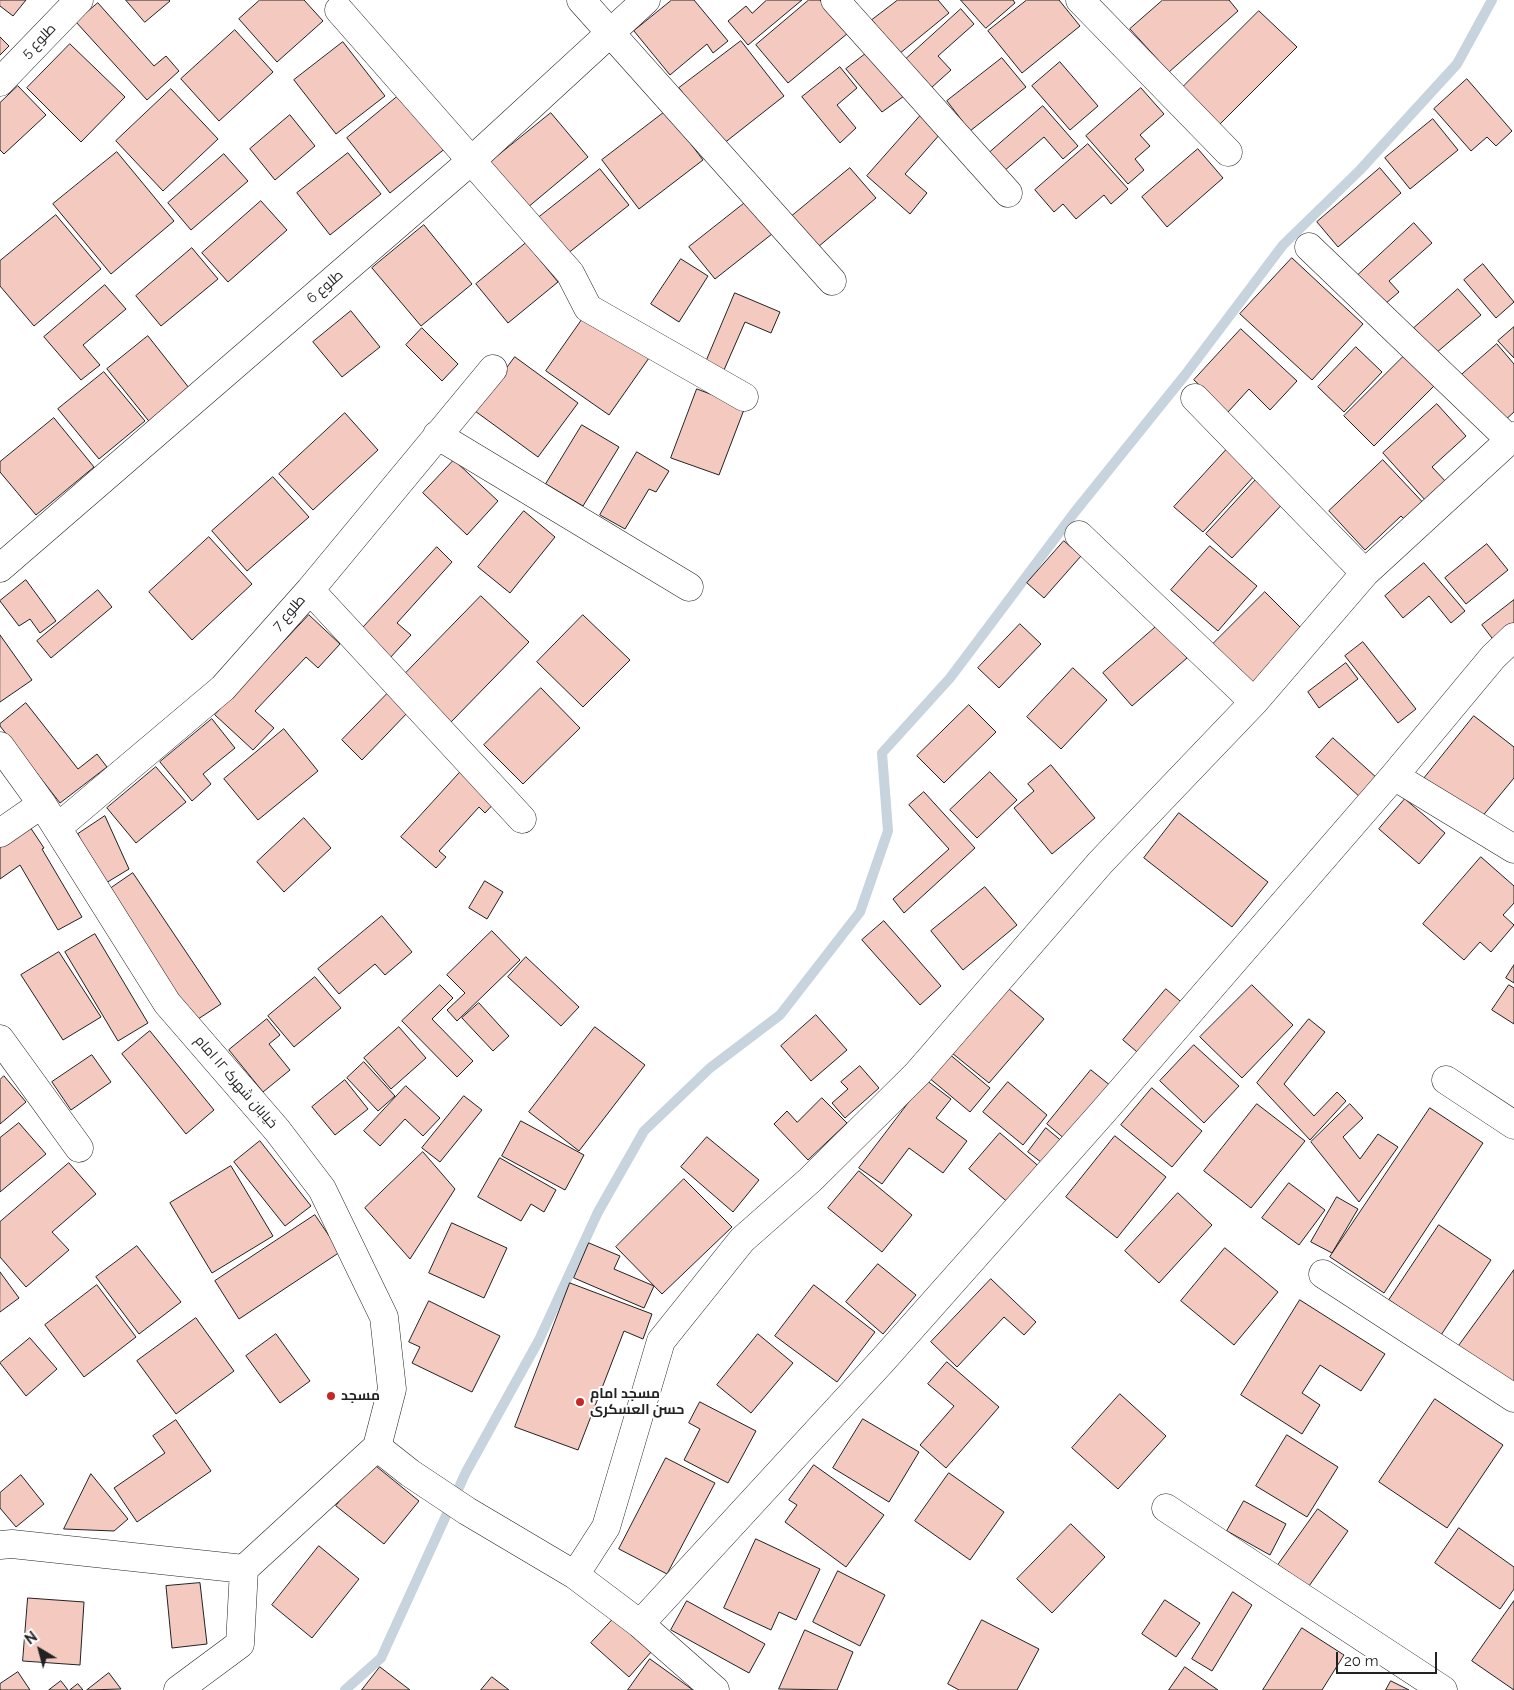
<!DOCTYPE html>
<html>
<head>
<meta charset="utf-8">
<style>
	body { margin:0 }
	#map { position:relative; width:1514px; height:1690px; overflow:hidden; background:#fff; font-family:Raleway,sans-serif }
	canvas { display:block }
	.north { position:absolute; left:15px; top:1625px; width:50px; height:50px; -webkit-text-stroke:4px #fff; paint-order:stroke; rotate:323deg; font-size:14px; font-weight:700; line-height:20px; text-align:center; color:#222 }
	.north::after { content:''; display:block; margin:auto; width:18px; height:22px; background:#222; clip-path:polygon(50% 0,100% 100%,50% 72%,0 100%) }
	.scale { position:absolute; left:1336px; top:1652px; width:101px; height:22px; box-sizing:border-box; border:2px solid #222; border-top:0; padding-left:6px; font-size:15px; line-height:18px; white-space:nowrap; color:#222; -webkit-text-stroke:4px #fff; paint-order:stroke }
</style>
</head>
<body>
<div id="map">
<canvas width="1514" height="1690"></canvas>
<div class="north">N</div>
<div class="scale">20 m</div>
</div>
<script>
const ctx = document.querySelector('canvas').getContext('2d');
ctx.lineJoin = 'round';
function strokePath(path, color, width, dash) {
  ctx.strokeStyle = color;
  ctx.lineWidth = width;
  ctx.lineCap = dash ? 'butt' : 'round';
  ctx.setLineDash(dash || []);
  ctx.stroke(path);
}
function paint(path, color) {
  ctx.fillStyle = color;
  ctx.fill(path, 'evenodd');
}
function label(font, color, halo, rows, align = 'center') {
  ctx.font = font + ' Raleway,Cairo,sans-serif';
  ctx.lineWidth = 4;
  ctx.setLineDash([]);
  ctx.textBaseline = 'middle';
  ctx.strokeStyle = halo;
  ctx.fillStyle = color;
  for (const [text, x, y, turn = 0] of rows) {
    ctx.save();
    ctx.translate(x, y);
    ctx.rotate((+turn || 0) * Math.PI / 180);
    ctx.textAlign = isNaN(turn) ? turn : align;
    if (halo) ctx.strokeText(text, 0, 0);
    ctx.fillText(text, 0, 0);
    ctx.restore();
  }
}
const stream = new Path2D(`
	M345,1690L381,1658L466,1472L539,1340L598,1212L644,1131L710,1068L780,1015L860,912L888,831L882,753L950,678L1074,513L1185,375L1283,245L1360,170L1457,64L1492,0`);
const building = new Path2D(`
	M0,0H26L13,16L0,6Z
	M126,0H169L170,1L145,22Z
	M260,0H304L323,21L277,62L239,19Z
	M672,0H694L728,41L713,53L707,44L670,75L634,31Z
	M767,0H802L748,45L728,21L746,6L752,13Z
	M809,0H820L848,33L788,83L756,45Z
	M898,0H938L949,13L899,54L872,20Z
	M961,0H1013L1015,3L986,28Z
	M1027,0H1059L1080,26L1022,73L988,31Z
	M1163,0H1229L1238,11L1169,72L1130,29Z
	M98,3L154,66L166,56L179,71L147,100L76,22Z
	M961,9L974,24L938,56L951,70L931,88L906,59Z
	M1259,11L1297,47L1220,124L1183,87Z
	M235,30L273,72L219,121L181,79Z
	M0,37L9,46L0,55Z
	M741,41L784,96L723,144L679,88Z
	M343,42L385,96L336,134L294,80Z
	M70,44L125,97L81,142L27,88Z
	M868,52L904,96L882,112L846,69Z
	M1002,58L1026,87L970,131L947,101Z
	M1060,62L1098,106L1070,130L1032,86Z
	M840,67L857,88L837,105L856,128L840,143L802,97Z
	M1467,79L1512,131L1496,146L1487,137L1471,151L1434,109Z
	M18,86L46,115L4,154L0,150V103Z
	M1141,88L1164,114L1140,135L1150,146L1135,159L1144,170L1128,184L1086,136Z
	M171,89L218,139L163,191L116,141Z
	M403,92L447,147L390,193L347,138Z
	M1043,106L1078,146L1063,159L1044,137L1004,171L989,153Z
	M666,111L703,160L639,209L602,160Z
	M551,113L588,157L527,208L489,163Z
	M290,115L315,146L275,180L250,149Z
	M921,115L941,133L905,174L927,193L910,214L867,176Z
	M1433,119L1458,150L1410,189L1385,158Z
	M1088,144L1128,189L1111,204L1104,195L1076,219L1063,204L1054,212L1035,190Z
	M1198,149L1223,178L1167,227L1142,197Z
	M117,152L174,221L111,274L53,204Z
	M348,153L381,194L330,235L297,193Z
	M224,154L248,181L191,230L168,203Z
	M850,168L876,198L818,247L792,216Z
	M1380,168L1401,193L1338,247L1317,222Z
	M600,169L629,205L567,254L538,218Z
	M261,201L287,230L228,282L202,253Z
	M746,202L772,234L715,279L689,247Z
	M56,215L101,269L34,326L0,286V261Z
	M1414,223L1432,243L1389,281L1399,292L1385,304L1358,275Z
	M424,225L472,284L421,326L372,268Z
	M526,243L558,282L508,323L476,284Z
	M192,248L218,279L161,326L136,296Z
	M1292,258L1363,324L1312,380L1240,314Z
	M681,259L708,276L679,322L651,304Z
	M1483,264L1514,302L1496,318L1464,280Z
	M105,285L126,309L83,345L100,365L81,380L44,337Z
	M1458,289L1481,315L1436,353L1414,328Z
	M735,293L780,312L771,333L745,322L724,370L706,362Z
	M351,311L380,347L342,377L313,342Z
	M586,314L649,358L609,415L546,371Z
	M1514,327V358L1498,341Z
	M422,328L458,364L442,381L406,345Z
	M1241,329L1297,381L1270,410L1249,389L1228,412L1194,380Z
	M148,336L193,393L152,425L107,369Z
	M1497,344L1514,364V412L1493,431L1451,384Z
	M1356,347L1382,372L1344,412L1318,387Z
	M1406,354L1436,384L1374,446L1344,416Z
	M515,357L578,403L538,457L475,411Z
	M104,372L145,421L99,459L58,409Z
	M697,389L745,407L719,475L671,458Z
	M1437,404L1466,436L1432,467L1447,483L1426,501L1383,453Z
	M345,413L378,450L313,510L279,474Z
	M54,418L94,467L36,515L0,472V462Z
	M582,425L619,447L583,506L546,484Z
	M1228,448L1256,474L1203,532L1174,507Z
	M637,452L669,471L656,492L649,489L625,529L600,515Z
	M454,460L498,501L467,535L423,493Z
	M1383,460L1430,510L1411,526L1401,516L1365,550L1329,511Z
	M1262,473L1288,498L1232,558L1206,534Z
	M273,477L309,517L247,571L212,531Z
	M524,511L555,537L510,593L478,567Z
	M209,537L252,584L192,640L149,592Z
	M1064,541L1081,556L1044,598L1027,583Z
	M1487,544L1508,570L1466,604L1445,578Z
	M1210,546L1257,586L1218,631L1171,590Z
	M437,547L452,562L397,623L411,635L389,659L359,632Z
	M1424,563L1465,611L1451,623L1429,596L1403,618L1385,596Z
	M26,580L56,621L40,633L30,619L19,626L0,601Z
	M98,590L112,607L51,658L37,641Z
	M1265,592L1305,632L1250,687L1211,646Z
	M481,596L529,642L451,722L403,676Z
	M1514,600V628L1495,642L1482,625Z
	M309,615L340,644L318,668L306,657L255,711L274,728L253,750L215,715Z
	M583,615L630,660L583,707L537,662Z
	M1020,624L1041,644L999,688L978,668Z
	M1158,625L1187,658L1132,706L1103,673Z
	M0,635L32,680L0,702Z
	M1363,642L1416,709L1398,723L1345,656Z
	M1346,663L1358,679L1319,708L1308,692Z
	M1073,668L1107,700L1061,749L1027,717Z
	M541,688L580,728L523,784L484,745Z
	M390,691L410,710L362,760L342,740Z
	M26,703L78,769L97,754L107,767L60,803L0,726V724Z
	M969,705L996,732L944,783L917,756Z
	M1474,716L1514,747V778L1476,824L1422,781Z
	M212,719L235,748L203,774L211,784L192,801L160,762Z
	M284,729L318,771L258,820L224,779Z
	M1333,738L1378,779L1361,798L1316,757Z
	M1051,765L1095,818L1052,854L1014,808L1034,791L1028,784Z
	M156,767L186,802L136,843L107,808Z
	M464,768L498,799L485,813L479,807L439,851L446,857L436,868L401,837Z
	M990,772L1017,800L977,838L950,810Z
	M924,792L975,848L904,913L893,899L949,849L909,805Z
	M1405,799L1445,833L1419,864L1379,829Z
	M1179,813L1268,882L1232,927L1144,858Z
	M105,816L129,869L101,886L78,834Z
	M304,818L331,848L284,892L257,862Z
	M28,824L44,848L42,849L82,917L58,930L20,865L0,879V844Z
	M1481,857L1514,886V903L1503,915L1514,925L1491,952L1480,942L1464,960L1423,924Z
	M133,873L221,1004L192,1023L104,893Z
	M485,881L503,892L487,919L469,908Z
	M985,887L1017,925L963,970L931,931Z
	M382,916L412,952L385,975L375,964L339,994L318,969Z
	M884,921L941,986L920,1005L862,940Z
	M492,931L520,960L457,1021L447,1010L465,993L447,975Z
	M95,934L148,1023L118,1041L65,952Z
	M59,952L101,1017L63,1040L21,975Z
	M526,957L579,1007L561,1026L508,977Z
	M1514,965V983L1506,978Z
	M315,977L341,1008L294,1047L268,1016Z
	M440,985L453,998L432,1019L473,1061L457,1077L402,1021Z
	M1252,985L1293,1025L1242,1078L1200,1037Z
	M1509,985L1514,988V1024L1492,1010Z
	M1008,988L1044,1019L989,1083L952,1053Z
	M1166,989L1186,1006L1143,1057L1123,1040Z
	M479,1003L509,1036L493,1051L462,1018Z
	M816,1015L847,1050L811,1081L781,1046Z
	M267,1019L280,1035L269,1044L290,1070L263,1092L229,1050Z
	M1309,1019L1325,1032L1284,1084L1314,1116L1337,1092L1346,1101L1310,1140L1257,1083Z
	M399,1027L426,1058L391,1089L364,1058Z
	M595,1027L645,1065L579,1151L529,1112Z
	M150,1031L214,1110L186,1134L122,1054Z
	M1194,1045L1239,1086L1204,1123L1160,1081Z
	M948,1053L990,1088L970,1112L928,1077Z
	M92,1055L111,1082L71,1110L52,1082Z
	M364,1062L395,1096L378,1111L347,1078Z
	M860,1066L879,1088L845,1118L832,1103L848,1089L841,1082Z
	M1091,1070L1111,1086L1066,1140L1047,1124Z
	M4,1076L26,1102L0,1124V1080Z
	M345,1080L368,1109L335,1135L312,1107Z
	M926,1080L951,1099L936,1118L967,1141L943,1173L909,1148L882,1184L859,1168Z
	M1008,1082L1047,1115L1023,1145L983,1112Z
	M406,1086L440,1118L423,1136L405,1119L380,1146L364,1131Z
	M1152,1088L1202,1131L1172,1167L1121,1125Z
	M464,1096L482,1110L440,1162L422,1148Z
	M822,1098L847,1123L808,1160L774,1124L787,1111L797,1122Z
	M1257,1104L1305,1141L1251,1208L1204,1171Z
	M1350,1104L1363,1118L1343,1137L1360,1159L1378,1134L1398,1147L1359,1202L1311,1142Z
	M1430,1108L1483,1143L1384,1293L1330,1257Z
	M521,1121L584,1155L565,1190L502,1156Z
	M19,1123L46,1154L0,1192V1138Z
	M1046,1128L1064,1143L1046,1166L1028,1152Z
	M1000,1133L1042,1169L1011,1205L969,1169Z
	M1115,1136L1166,1177L1117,1238L1066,1197Z
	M707,1137L759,1180L733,1212L681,1167Z
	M260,1141L311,1206L285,1226L234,1162Z
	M423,1152L455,1189L410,1259L365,1208Z
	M500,1158L556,1190L544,1212L531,1204L521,1221L478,1197Z
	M69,1163L96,1194L52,1232L69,1250L26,1287L0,1257V1222Z
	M231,1166L273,1236L212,1273L170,1203Z
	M859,1171L912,1215L882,1252L828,1208Z
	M684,1179L732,1227L662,1294L616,1247Z
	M1289,1183L1325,1210L1299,1245L1262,1218Z
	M1178,1193L1212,1225L1159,1283L1125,1251Z
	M1337,1197L1358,1209L1332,1253L1311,1242Z
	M315,1215L340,1252L239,1319L215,1281Z
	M452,1223L507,1248L484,1298L429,1273Z
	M1439,1225L1491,1260L1441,1335L1389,1300Z
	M589,1243L620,1256L614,1269L654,1286L644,1308L574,1278Z
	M137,1246L181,1302L139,1334L96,1277Z
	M1225,1248L1278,1292L1234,1345L1181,1301Z
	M878,1264L916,1295L883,1334L846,1302Z
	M1514,1270V1390L1455,1351Z
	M0,1272L19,1298L0,1312Z
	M991,1279L1036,1322L1024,1335L1004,1317L957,1367L931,1342Z
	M570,1283L652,1314L643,1339L624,1331L578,1450L515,1427Z
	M97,1285L136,1337L84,1377L45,1325Z
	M814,1285L875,1332L837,1382L775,1336Z
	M1300,1300L1385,1354L1361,1391L1320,1365L1302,1393L1320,1405L1302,1434L1241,1395Z
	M429,1301L500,1336L472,1392L412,1363L420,1347L409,1342Z
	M196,1318L234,1371L176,1414L137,1361Z
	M276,1334L310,1381L280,1403L246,1356Z
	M758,1334L793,1363L751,1413L717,1385Z
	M30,1338L57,1369L26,1396L0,1363Z
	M947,1362L999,1407L946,1468L920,1445L954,1406L928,1384Z
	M1120,1394L1166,1436L1118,1489L1072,1448Z
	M1435,1399L1503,1445L1447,1528L1379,1482Z
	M700,1402L756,1431L728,1483L684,1460L700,1429L689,1423Z
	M863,1419L919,1452L889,1502L833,1468Z
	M176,1420L211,1471L137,1522L114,1488L165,1453L153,1436Z
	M1287,1435L1338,1467L1307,1517L1256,1486Z
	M666,1458L715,1483L667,1574L619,1549Z
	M371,1462L419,1501L384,1544L336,1506Z
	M814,1465L884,1515L846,1567L785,1522L797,1505L789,1500Z
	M949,1473L1004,1512L970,1560L915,1521Z
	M91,1474L128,1519L114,1531L64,1529Z
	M21,1475L44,1504L16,1527L0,1508V1493Z
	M1244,1501L1286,1524L1270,1555L1227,1531Z
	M1318,1509L1348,1531L1309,1586L1278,1565Z
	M1071,1524L1105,1557L1052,1613L1017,1579Z
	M1459,1528L1514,1567V1589L1500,1609L1435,1563Z
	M756,1539L820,1569L796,1620L779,1612L771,1630L724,1608Z
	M319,1546L359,1579L312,1638L272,1605Z
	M838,1571L885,1595L860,1646L813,1622Z
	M200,1583L207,1644L172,1648L166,1586Z
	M1233,1592L1252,1605L1212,1671L1192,1659Z
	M28,1598L84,1602L80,1665L23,1661Z
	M1165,1600L1200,1623L1176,1657L1142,1634Z
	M687,1601L765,1644L749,1673L671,1630Z
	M1514,1601V1690L1472,1661Z
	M615,1617L652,1651L629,1677L591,1643Z
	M982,1620L1039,1649L1017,1690H959L948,1684Z
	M1302,1628L1344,1655L1322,1690H1263Z
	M805,1630L853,1652L837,1690L779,1689Z
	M650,1659L693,1690H628Z
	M380,1667L410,1690H362Z
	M1185,1667L1218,1690H1169Z
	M18,1672L30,1690H0V1684Z
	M109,1673L121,1689L87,1690Z
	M492,1677L509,1690H481Z
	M61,1681L68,1690H49Z
	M1391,1681L1409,1690H1386Z
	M78,1684L83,1690H70Z`);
const street = new Path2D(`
	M581,0L832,281
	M835,0L1008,193
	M1080,0L1228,152
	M339,10L570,273L588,308L744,397
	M0,82L79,0
	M1309,247L1510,440
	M1195,398L1365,573
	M437,435L689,587
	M1079,535L1254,702
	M0,568L472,160L646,0
	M310,590L522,819
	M0,746L42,804L167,1003L277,1130L322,1189L384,1317L392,1389L377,1447
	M1394,776L1514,849
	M57,828L223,688L310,590L493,369
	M0,833L42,804
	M0,1039L79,1148
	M1446,1080L1514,1125
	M1323,1274L1514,1398
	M377,1447L410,1473L467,1511L575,1575L640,1624L715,1690
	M1166,1508L1443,1690
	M0,1545L12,1544L244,1569
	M575,1575L606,1527L661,1341L742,1240L810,1180L917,1074L1100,863L1254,702L1365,573L1514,436
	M640,1624L883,1360L1103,1112L1394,776L1493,657L1514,637
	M178,1690L240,1644L244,1569L377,1447`);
const markers = [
	[331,1396,5,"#c62828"],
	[580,1402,5,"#c62828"]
];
const streetNames = [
	["طلوع 5",39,41,-46],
	["طلوع 6",325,287,-41],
	["طلوع 7",289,613,-49],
	["خیابان شهرک ۱۲ امام",236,1082,49]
];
const poiNames = [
	["مسجد امام",590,1394],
	["حسن العسکری",590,1410],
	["مسجد",341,1396]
];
strokePath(stream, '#c7d3dd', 10);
paint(building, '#f3c9c0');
strokePath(building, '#222', 1);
strokePath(street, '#222', 29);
strokePath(street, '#fff', 28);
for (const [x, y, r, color] of markers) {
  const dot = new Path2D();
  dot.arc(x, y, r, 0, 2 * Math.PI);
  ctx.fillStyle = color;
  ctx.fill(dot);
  strokePath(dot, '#fff', 2);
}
label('14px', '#222', '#fff', streetNames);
label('bold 14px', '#222', '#fff', poiNames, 'left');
</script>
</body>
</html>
